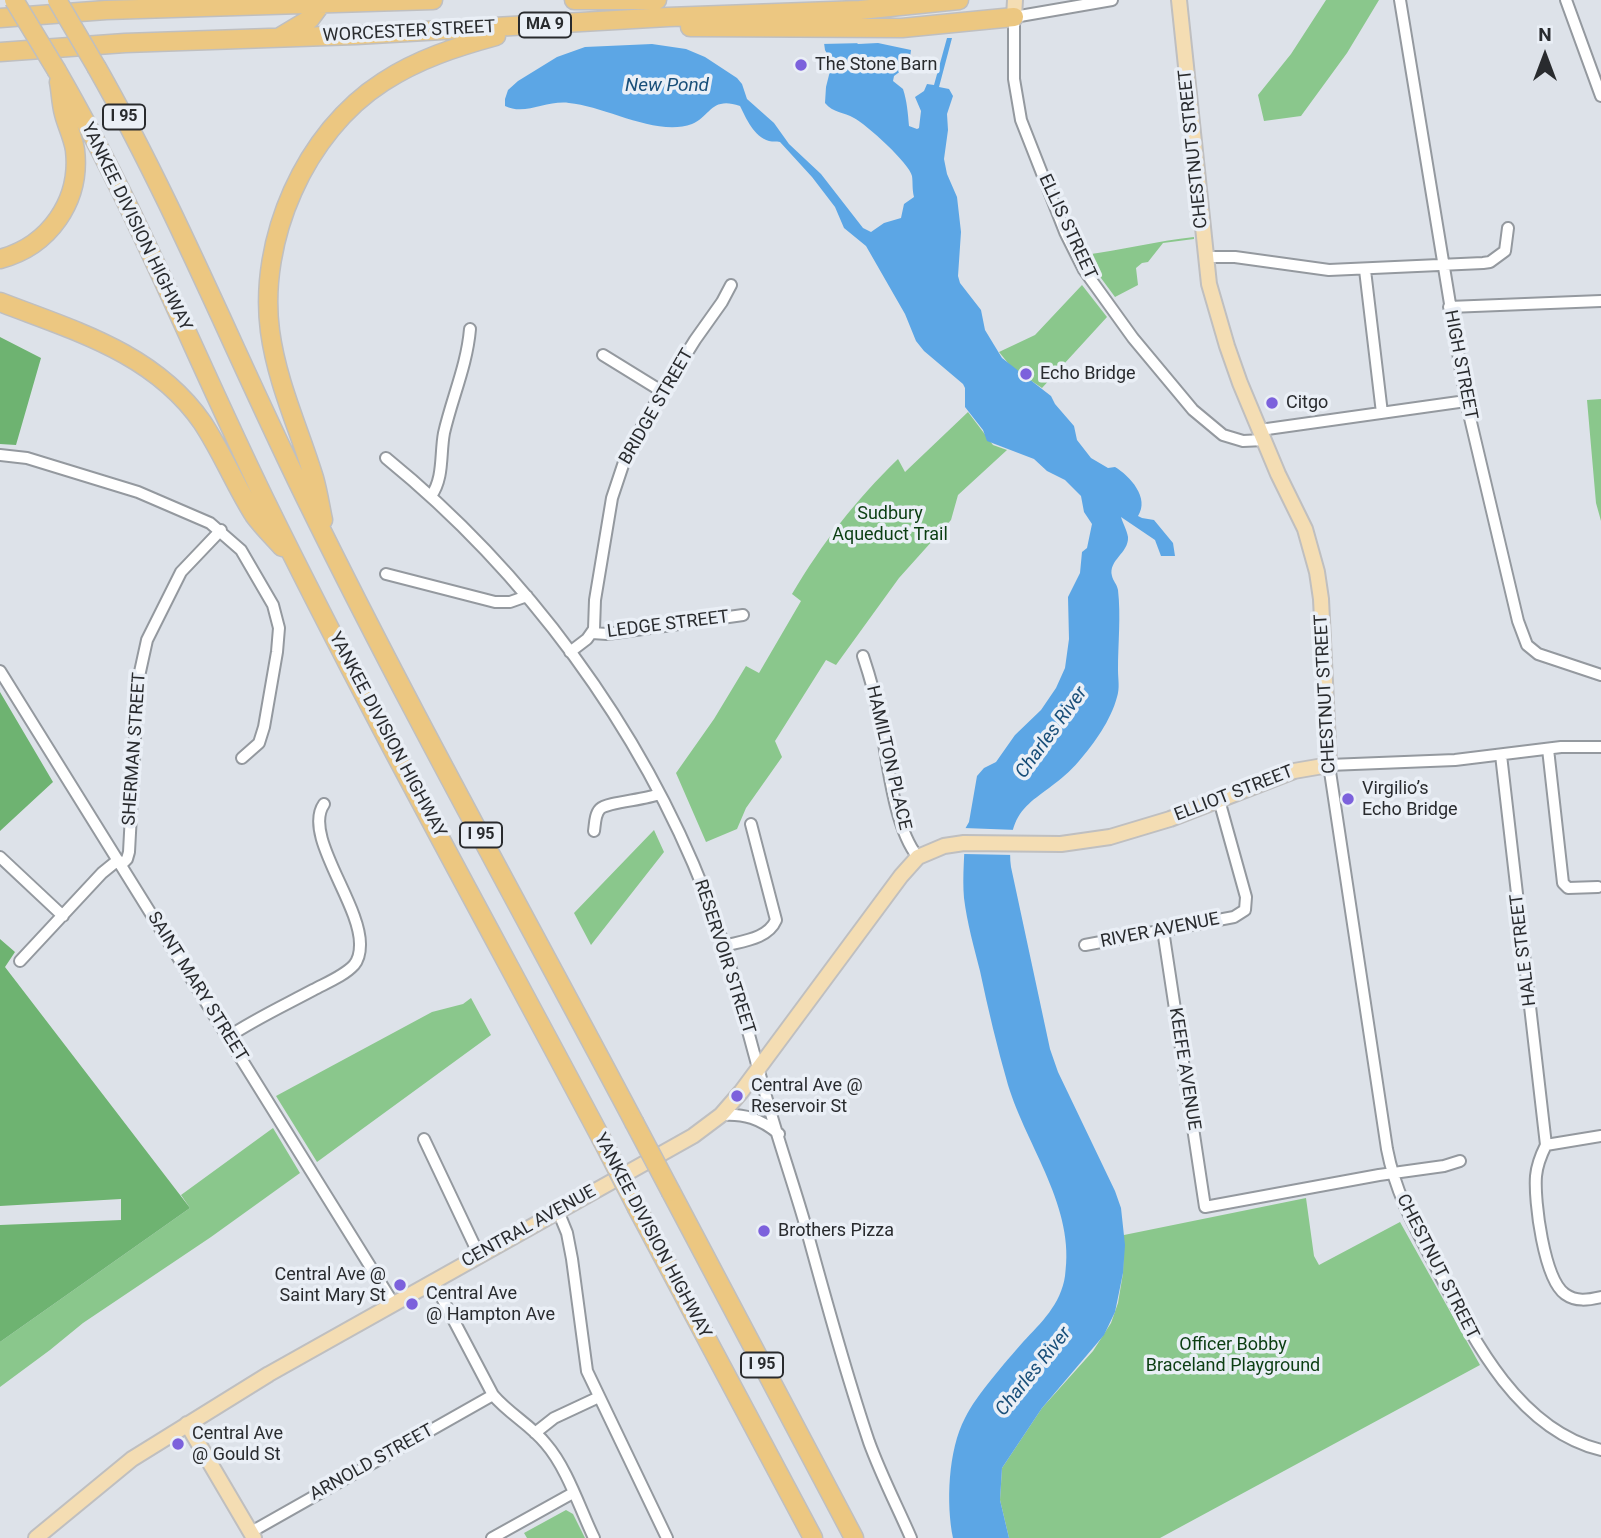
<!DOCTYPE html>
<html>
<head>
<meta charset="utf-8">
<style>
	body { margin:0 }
	#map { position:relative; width:1601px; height:1538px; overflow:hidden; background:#dde2e9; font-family:Roboto,sans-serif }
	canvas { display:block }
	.north { position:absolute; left:1510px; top:21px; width:70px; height:70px; -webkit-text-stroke:5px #eaeff6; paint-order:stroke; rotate:0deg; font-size:19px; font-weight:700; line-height:28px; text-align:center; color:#292b2e }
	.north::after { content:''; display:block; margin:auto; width:24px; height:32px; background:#292b2e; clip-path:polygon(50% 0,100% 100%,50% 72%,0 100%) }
</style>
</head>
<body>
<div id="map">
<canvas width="1601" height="1538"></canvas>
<div class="north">N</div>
</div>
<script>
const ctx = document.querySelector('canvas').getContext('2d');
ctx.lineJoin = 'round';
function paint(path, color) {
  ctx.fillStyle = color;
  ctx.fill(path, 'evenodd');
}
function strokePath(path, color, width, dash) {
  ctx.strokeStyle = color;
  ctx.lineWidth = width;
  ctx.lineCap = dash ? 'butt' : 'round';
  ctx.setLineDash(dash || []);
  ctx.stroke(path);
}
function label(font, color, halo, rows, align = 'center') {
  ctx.font = font + ' Roboto,sans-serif';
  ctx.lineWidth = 7;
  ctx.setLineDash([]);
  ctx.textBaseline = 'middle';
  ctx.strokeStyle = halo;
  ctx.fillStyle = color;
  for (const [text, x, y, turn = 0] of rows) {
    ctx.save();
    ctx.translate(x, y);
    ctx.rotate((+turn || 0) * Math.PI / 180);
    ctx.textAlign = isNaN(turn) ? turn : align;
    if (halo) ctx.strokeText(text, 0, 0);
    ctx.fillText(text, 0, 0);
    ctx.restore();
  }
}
const green = new Path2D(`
	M1326,0H1379L1347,53L1301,116L1264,121L1258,95L1291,54Z
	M1194,237V239L1163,243L1148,262L1142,263L1136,268L1138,285L1115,297L1084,255C1121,250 1157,241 1194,237Z
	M1082,285L1107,317L1042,388L1012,368L999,352L1035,335Z
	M1601,399V521L1596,503L1587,400Z
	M968,412L993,445L1007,450L958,495L951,520L899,578L836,665L826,660L775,741L782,757L746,808L737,829L706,842L676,773L714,719L746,666L759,673L801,601L792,594C823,542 855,501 898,459L905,472Z
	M654,830L664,852L591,945L574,913Z
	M471,998L491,1035L317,1162L276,1096L432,1012L463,1004Z
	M273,1128L300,1173L211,1237L83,1323L50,1350L0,1387V1342L190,1208L181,1195Z
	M1306,1198L1314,1256L1319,1265L1400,1222L1480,1365L1160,1538H1009L1000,1500L1002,1468L1042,1408L1093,1351L1111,1323L1118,1303L1123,1273L1124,1235Z
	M566,1510L573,1514L585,1538H527L524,1533Z`);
const forest = new Path2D(`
	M0,337L41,358L16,445L0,444Z
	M0,692L53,782L0,831Z
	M0,939L15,952L5,967L190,1208L0,1342V1225L121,1220V1199L0,1206Z`);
const water = new Path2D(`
	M818,0L858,44L878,43L911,50L909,65L894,76L893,81L903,89C907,101 908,114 909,126L917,129L919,128L921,111L915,97L924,91L927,84L934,85L947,38H952L939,87L949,89L953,96L947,114L948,130L944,159L947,174L957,197L961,232L958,276L960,283L981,310L985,330L1002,358L1051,396L1055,404L1074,426L1077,440L1091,458L1108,468L1115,467C1130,476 1150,498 1138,516L1142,518L1154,520L1173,543L1175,556H1161L1155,540L1121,517C1123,524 1127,530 1128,537C1129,553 1108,560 1112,576C1113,581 1117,584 1118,590C1121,617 1118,643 1118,670C1118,679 1120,688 1117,697C1111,720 1094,744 1079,761C1042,804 1005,797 1011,867L1050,1049L1058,1072L1115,1191L1121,1208L1125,1245L1123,1273L1115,1312L1104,1335L1042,1408L1002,1468L1000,1500L1009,1538H953C946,1504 948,1450 965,1418C977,1394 1005,1363 1023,1342C1041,1323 1061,1304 1065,1276C1076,1208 1027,1147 1008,1085C997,1047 988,1009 980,971C974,947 967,923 964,898C962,876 965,852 965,829L969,822L977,776L984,768L996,762L1015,735L1041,710L1056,688L1065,668L1069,639L1068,597L1080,573L1082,552L1087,548L1092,524L1084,512L1081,496L1065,480L1047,471L1034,459L987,441L983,430L965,407V388L963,384L924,351L916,341L905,314L866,246L844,228L835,207L812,177L780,142C776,141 773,142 769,141C754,137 746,118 740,106C711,96 711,116 692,124C656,137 605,106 569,103C547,100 525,116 505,106V99L508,90L518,81L557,57L585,47L652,44L686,49L705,57L737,78L742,84L747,99L774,123L789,144L821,174L863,228L871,232L884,223L901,218L904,204L914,197C912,189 913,183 912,176C910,164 866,124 854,118C844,112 833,113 825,103L826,87L832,63L825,50Z`);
const pier = new Path2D(`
	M815,0H854L861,40H865V43L821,44Z
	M964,828L1017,830L1014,855L964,854Z`);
const minor = new Path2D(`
	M1112,0L1014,17V79L1021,120L1065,232L1084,270L1133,338L1193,410L1223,435L1243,441L1264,440
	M1400,0L1466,401L1518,621L1527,645L1538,654L1601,675
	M1566,0L1601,96
	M1205,257H1235L1329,270L1483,263L1490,262L1505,251L1508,228
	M1365,270L1382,413
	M1449,307L1601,301
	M603,355L663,392
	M1260,430L1466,401
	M0,455L27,458L138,492L210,523L241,550L273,605L279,628L277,652L264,727L259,743L242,758
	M386,458C526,572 640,726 706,895C731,958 745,1024 764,1089C776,1134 792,1179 805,1224C825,1297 845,1371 869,1442C881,1475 897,1506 911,1538
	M431,496C444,478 440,454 444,433C452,398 467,365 470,329
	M386,574L495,602H510L527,596
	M592,633L607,634L743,615
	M570,652L587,639L594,629L595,600L612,498L625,459L647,417L695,340L722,302L731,285
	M863,656C870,677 876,698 880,720C887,757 894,829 918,857
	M0,671L393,1303
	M1601,747H1561L1455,760L1329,765L1387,1149C1396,1196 1417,1231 1439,1273C1474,1341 1519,1430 1601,1450
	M1548,749L1563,883L1568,888L1598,887
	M1501,755L1546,1145
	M594,831C595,824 595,814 600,809C607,802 645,800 659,794
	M0,857L63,916
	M121,865L127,859L129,852L138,681L147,640L181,572L221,530
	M1163,930L1205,1207L1379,1175L1444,1166L1460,1161
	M1085,945L1234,917L1245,910L1246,897L1219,800
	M724,946C742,941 768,939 776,920L751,824
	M20,961L102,873L118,860
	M228,1037C255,1019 285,1005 313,990C326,983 344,976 354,965C359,959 360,952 360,945C361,904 302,835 324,804
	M721,1115C744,1113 761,1119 779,1134
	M424,1139L479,1255
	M1546,1145C1541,1155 1537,1165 1536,1176C1534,1201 1544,1279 1565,1294C1576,1302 1588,1300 1601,1297
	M1546,1145L1601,1136
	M558,1211L567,1233L572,1259L587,1371L667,1538
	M433,1281L493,1395C509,1414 531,1425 546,1444C567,1468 580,1509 594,1538
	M535,1433L554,1418L599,1397
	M251,1532L493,1395
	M492,1538L573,1493`);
const major = new Path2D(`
	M1014,17L1015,0
	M187,1424L254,1538
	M36,1538L132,1459L269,1374L693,1136L721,1115L741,1092L901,876L918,857L944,846L964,843L1061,844L1110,837L1170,819L1294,771L1329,765L1321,599L1317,572L1305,529L1278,474L1240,383L1227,346L1209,284L1179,0`);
const highway = new Path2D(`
	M574,0H657
	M0,18L106,10L433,0
	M690,27L902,28L1014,17
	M280,37L310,19L324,0
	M0,52L125,43L356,35L668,17L860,10L959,0
	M97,68C176,207 236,357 307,501C410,711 525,916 634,1122
	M57,71C137,209 195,357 265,500C371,716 489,927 602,1140
	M0,259C49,246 81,201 75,150C73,137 67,126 64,114C61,103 61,92 59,82
	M0,302C75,331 154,353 202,422C222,452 235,485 254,515C262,526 273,537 282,547
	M323,520C320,506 318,492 314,478C299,429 277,383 270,331C258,240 305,132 383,82C418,59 456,47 496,36
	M671,1192L854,1538
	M637,1208L813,1538`);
const highwayBridge = new Path2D(`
	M14,0L57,71
	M57,0L97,68
	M634,1122L671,1192
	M602,1140L637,1208`);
const markers = [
	[801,65,7,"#7c61dc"],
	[1026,374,7,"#7c61dc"],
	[1272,403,7,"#7c61dc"],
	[1348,799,7,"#7c61dc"],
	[737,1096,7,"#7c61dc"],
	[764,1231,7,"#7c61dc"],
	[400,1285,7,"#7c61dc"],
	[412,1304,7,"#7c61dc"],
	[178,1444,7,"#7c61dc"]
];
const shields = [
	[545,25,52],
	[124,117,42],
	[481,835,42],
	[762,1365,42]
];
const shieldNames = [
	["MA 9",545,25],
	["I 95",124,117],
	["I 95",481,835],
	["I 95",762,1365]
];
const streetNames = [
	["WORCESTER STREET",409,32,-3],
	["CHESTNUT STREET",1194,149,-96],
	["YANKEE DIVISION HIGHWAY",136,227,64],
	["ELLIS STREET",1067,227,65],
	["HIGH STREET",1460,365,79],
	["BRIDGE STREET",657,407,-60],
	["LEDGE STREET",668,625,-7],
	["CHESTNUT STREET",1326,694,-93],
	["YANKEE DIVISION HIGHWAY",387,735,62],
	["SHERMAN STREET",135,749,-86],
	["HAMILTON PLACE",888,758,77],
	["ELLIOT STREET",1234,794,-21],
	["RIVER AVENUE",1160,931,-11],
	["HALE STREET",1524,950,-97],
	["RESERVOIR STREET",724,957,72],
	["SAINT MARY STREET",197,987,58],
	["KEEFE AVENUE",1184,1069,81],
	["CENTRAL AVENUE",529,1227,-29],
	["YANKEE DIVISION HIGHWAY",652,1236,62],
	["CHESTNUT STREET",1437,1267,63],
	["ARNOLD STREET",372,1463,-29]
];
const poiNames = [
	["The Stone Barn",815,65],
	["Echo Bridge",1040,374],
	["Citgo",1286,403],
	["Virgilio’s",1362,789],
	["Echo Bridge",1362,810],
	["Central Ave @",751,1086],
	["Reservoir St",751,1107],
	["Brothers Pizza",778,1231],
	["Central Ave @",386,1275,"right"],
	["Saint Mary St",386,1296,"right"],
	["Central Ave",426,1294],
	["@ Hampton Ave",426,1315],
	["Central Ave",192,1434],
	["@ Gould St",192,1455]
];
const parkNames = [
	["Sudbury",890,514],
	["Aqueduct Trail",890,535],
	["Officer Bobby",1233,1345],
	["Braceland Playground",1233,1366]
];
const waterNames = [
	["New Pond",667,86],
	["Charles River",1052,733,-54],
	["Charles River",1034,1372,-51]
];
paint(green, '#8ac78c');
paint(forest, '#6eb371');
paint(water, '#5ca6e5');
paint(pier, '#dde2e9');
strokePath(minor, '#94999f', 14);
strokePath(major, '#bfbfc0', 18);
strokePath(highway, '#bfbfc0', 21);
strokePath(minor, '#fff', 10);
strokePath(major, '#f4ddb3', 14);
strokePath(highway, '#ecc781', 18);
strokePath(highwayBridge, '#bfbfc0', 21, []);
strokePath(highwayBridge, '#ecc781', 18);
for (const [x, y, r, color] of markers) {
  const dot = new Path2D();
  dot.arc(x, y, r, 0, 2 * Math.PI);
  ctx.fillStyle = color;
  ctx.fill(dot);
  strokePath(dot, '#eaeff6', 2.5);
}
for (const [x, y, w] of shields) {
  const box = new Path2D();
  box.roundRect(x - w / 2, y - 12.5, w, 25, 5);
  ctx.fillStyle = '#eaeff6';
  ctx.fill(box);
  strokePath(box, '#292b2e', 2);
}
label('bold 16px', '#292b2e', null, shieldNames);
label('18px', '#292b2e', '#eaeff6', streetNames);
label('18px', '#292b2e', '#eaeff6', poiNames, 'left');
label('18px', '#0b3e12', '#eaeff6', parkNames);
label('italic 19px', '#194f79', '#eaeff6', waterNames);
</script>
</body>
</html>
